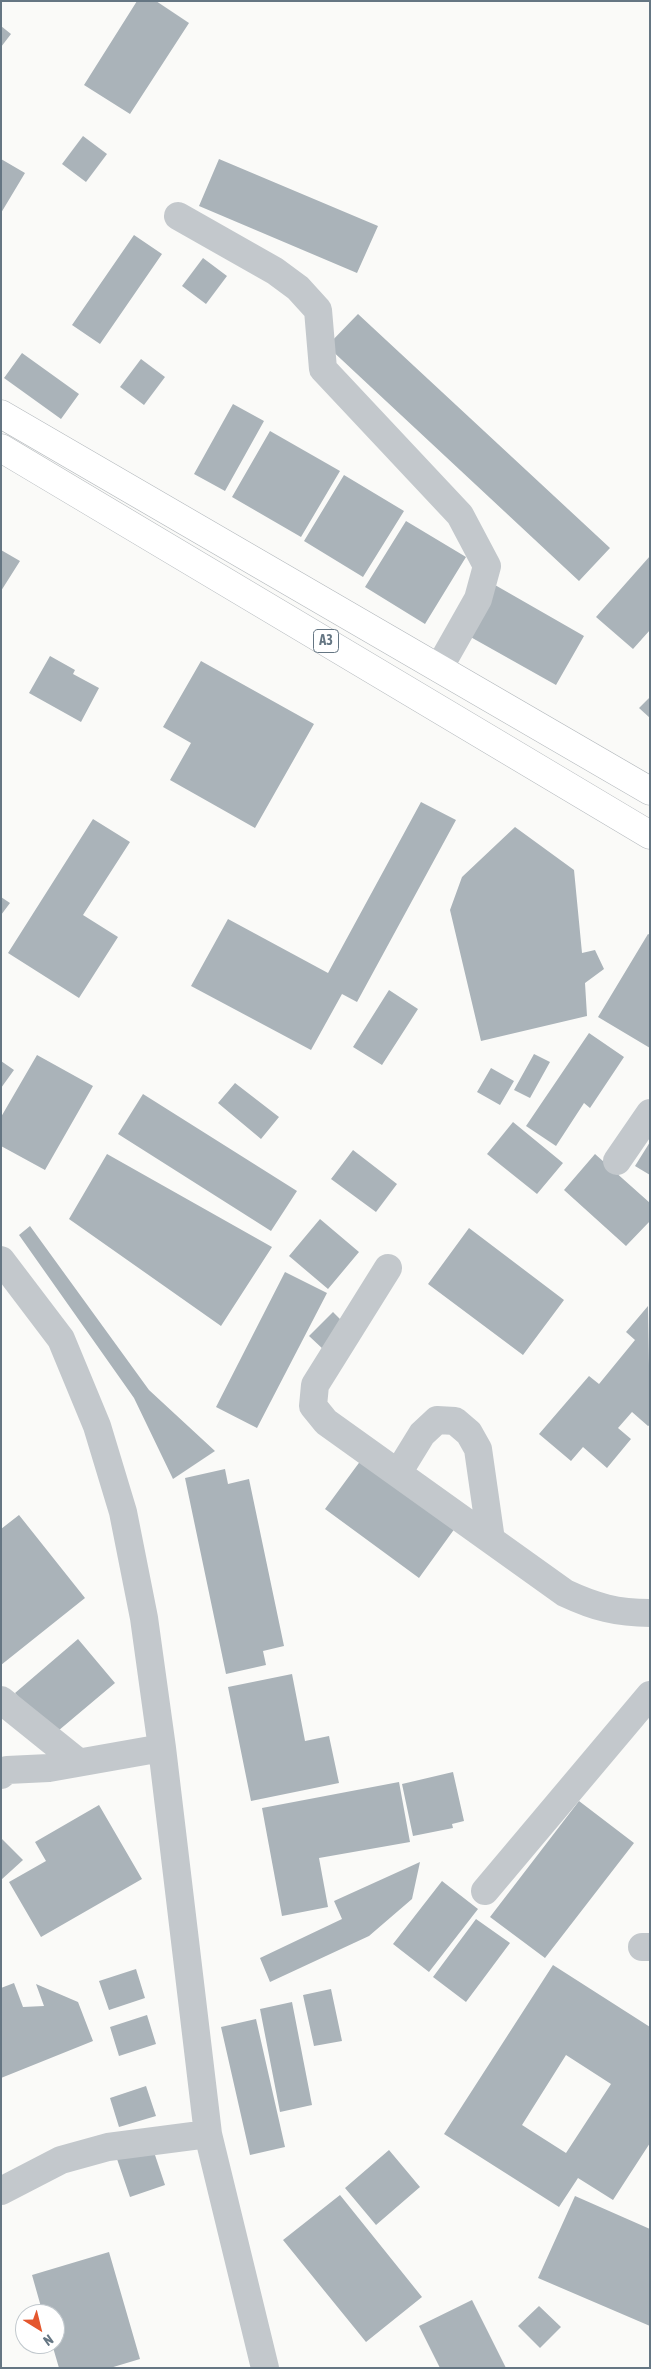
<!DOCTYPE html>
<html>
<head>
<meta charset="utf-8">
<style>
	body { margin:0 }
	#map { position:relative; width:651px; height:2369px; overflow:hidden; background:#fafaf8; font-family:"Asap Condensed",sans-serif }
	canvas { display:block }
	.frame { position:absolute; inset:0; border:2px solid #657683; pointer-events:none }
	.north { position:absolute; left:15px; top:2304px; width:50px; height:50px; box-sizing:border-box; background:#fff; border:1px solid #c1c8cd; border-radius:50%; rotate:144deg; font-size:14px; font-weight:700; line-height:20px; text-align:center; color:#657683 }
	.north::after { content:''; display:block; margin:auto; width:18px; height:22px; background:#e4572e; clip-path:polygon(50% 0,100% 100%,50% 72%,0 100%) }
</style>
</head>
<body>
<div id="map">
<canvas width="651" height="2369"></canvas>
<div class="frame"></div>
<div class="north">N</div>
</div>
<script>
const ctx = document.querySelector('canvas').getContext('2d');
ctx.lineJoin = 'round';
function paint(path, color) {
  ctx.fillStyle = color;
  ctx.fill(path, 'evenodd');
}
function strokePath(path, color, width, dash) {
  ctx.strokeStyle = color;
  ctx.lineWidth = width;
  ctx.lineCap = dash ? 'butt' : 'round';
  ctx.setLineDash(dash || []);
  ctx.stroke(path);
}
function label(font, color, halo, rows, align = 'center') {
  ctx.font = font + ' "Asap Condensed",sans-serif';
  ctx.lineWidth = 5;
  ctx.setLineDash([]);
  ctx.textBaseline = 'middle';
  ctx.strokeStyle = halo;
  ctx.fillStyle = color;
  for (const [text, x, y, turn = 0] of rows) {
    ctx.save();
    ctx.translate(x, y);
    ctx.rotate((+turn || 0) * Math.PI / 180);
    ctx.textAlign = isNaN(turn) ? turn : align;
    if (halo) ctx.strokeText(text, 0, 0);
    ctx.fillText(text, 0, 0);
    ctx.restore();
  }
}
const building = new Path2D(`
	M137,1H156L189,23L130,114L84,85Z
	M1,26L11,34L1,47Z
	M83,136L107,154L86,182L62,164Z
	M1,159L25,173L1,213Z
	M219,159L378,226L357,273L199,206Z
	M134,235L162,254L100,344L72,325Z
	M203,258L227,276L206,304L182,286Z
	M358,314L610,548L579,581L327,346Z
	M22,353L79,394L61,419L4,378Z
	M141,359L165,377L144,405L120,387Z
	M233,404L264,421L225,491L194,474Z
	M270,431L340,471L301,537L232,497Z
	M344,475L404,511L363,577L304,541Z
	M406,521L466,557L425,624L365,587Z
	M1,550L20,561L1,591Z
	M650,556V630L633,649L596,617Z
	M495,585L584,636L556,685L467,635Z
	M50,656L75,670L73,674L99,688L81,722L29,693Z
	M201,661L314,724L255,828L170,780L191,743L163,727Z
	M650,697V718L639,708Z
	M421,802L456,820L357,1002L342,994L311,1050L191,986L228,919L328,973Z
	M93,819L130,842L83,915L118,937L79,998L8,953Z
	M515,827L574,870L582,953L595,950L604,969L585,983L587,1016L481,1041L450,910L462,877Z
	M1,897L10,903L1,915Z
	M648,934L650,935V1048L598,1017Z
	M389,990L418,1009L382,1065L353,1047Z
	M589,1033L624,1057L590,1108L584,1103L556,1146L526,1126Z
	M534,1054L550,1062L530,1098L514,1090Z
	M37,1055L93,1086L45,1170L1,1146V1117Z
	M1,1061L14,1070L1,1088Z
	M491,1068L514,1081L500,1105L477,1092Z
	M235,1083L279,1117L261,1139L218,1103Z
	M143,1094L297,1191L271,1231L118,1134Z
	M513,1122L563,1163L537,1194L487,1154Z
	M650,1142V1175L635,1166Z
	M353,1150L397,1184L376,1212L331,1179Z
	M107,1154L272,1247L221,1326L69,1219Z
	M595,1154L650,1203V1221L626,1246L564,1190Z
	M320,1219L359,1252L328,1289L289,1256Z
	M30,1226L149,1390L215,1451L173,1479L134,1398L19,1235Z
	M469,1228L564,1300L523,1355L428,1284Z
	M285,1272L327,1293L257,1428L216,1407Z
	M648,1306L650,1425L648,1426L632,1412L618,1428L631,1439L607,1468L583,1447L571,1461L539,1434L589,1376L599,1384L635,1340L626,1332Z
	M333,1312L348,1327L324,1350L309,1336Z
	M364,1456L458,1524L419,1578L325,1509Z
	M225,1469L228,1484L249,1479L284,1646L263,1651L266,1665L226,1674L185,1478Z
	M19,1515L85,1598L1,1665V1529Z
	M78,1639L115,1683L52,1736L15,1693Z
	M292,1674L305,1741L329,1736L339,1783L251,1801L228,1687Z
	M453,1772L464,1821L452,1824L453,1828L413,1836L402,1784Z
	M399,1782L410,1842L319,1858L328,1907L282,1916L262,1808Z
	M579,1801L634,1843L545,1958L490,1917Z
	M99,1805L142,1879L41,1937L9,1882L46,1861L35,1842Z
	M1,1838L23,1860L1,1880Z
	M420,1862L412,1899L369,1936L270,1982L260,1958L342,1919L334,1901Z
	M442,1881L478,1909L429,1972L393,1944Z
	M476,1919L510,1943L466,2002L433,1977Z
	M553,1965L650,2027V2143L613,2200L578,2178L559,2207L444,2134ZM566,2055L611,2084L566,2153L522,2125Z
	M136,1969L145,1998L109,2010L99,1981Z
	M14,1983L23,2007L44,2006L36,1984L78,2002L93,2041L1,2078V1988Z
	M331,1989L342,2041L314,2046L303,1995Z
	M292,2002L312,2105L280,2112L260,2009Z
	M147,2015L156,2044L119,2056L110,2027Z
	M256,2019L285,2147L250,2155L221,2027Z
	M146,2086L156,2116L119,2127L110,2098Z
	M152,2146L165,2185L130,2197L117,2159Z
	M389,2150L420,2187L376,2225L345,2188Z
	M340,2195L422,2297L366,2342L283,2240Z
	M575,2196L650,2229V2326L538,2278Z
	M109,2252L140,2359L110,2368H59L52,2344H55V2314H43L32,2275Z
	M472,2300L506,2368H440L419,2326Z
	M539,2306L561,2327L540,2348L518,2326Z`);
const minor = new Path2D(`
	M178,216L275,271L298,288L318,310L323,369L460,515L487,566L478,599L439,668
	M617,1161L650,1113
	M1,1260L61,1339L97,1426L123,1512L144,1618L162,1748L208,2134L265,2368
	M388,1268L315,1385L313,1406L326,1422L565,1593C595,1607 617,1613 650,1613
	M398,1473L422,1434L437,1420L455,1421L469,1433L478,1449L491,1540
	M1,1700L78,1762
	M1,1775L7,1770L49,1768L162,1748
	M485,1891L650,1695
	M642,1947H650
	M1,2191L61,2160L108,2147L208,2134`);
const highway = new Path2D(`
	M1,414L650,791
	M1,448L650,835`);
const shields = [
	[326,641,25]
];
const shieldNames = [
	["A3",326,641]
];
paint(building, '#aab3b9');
strokePath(highway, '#b4b9bd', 29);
strokePath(minor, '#c3c8cc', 28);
strokePath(highway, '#fff', 28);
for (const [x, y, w] of shields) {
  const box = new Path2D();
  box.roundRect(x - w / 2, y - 11.5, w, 23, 4);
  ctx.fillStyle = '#fff';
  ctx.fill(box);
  strokePath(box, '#657683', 1);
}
label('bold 14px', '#657683', null, shieldNames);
</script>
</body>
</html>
